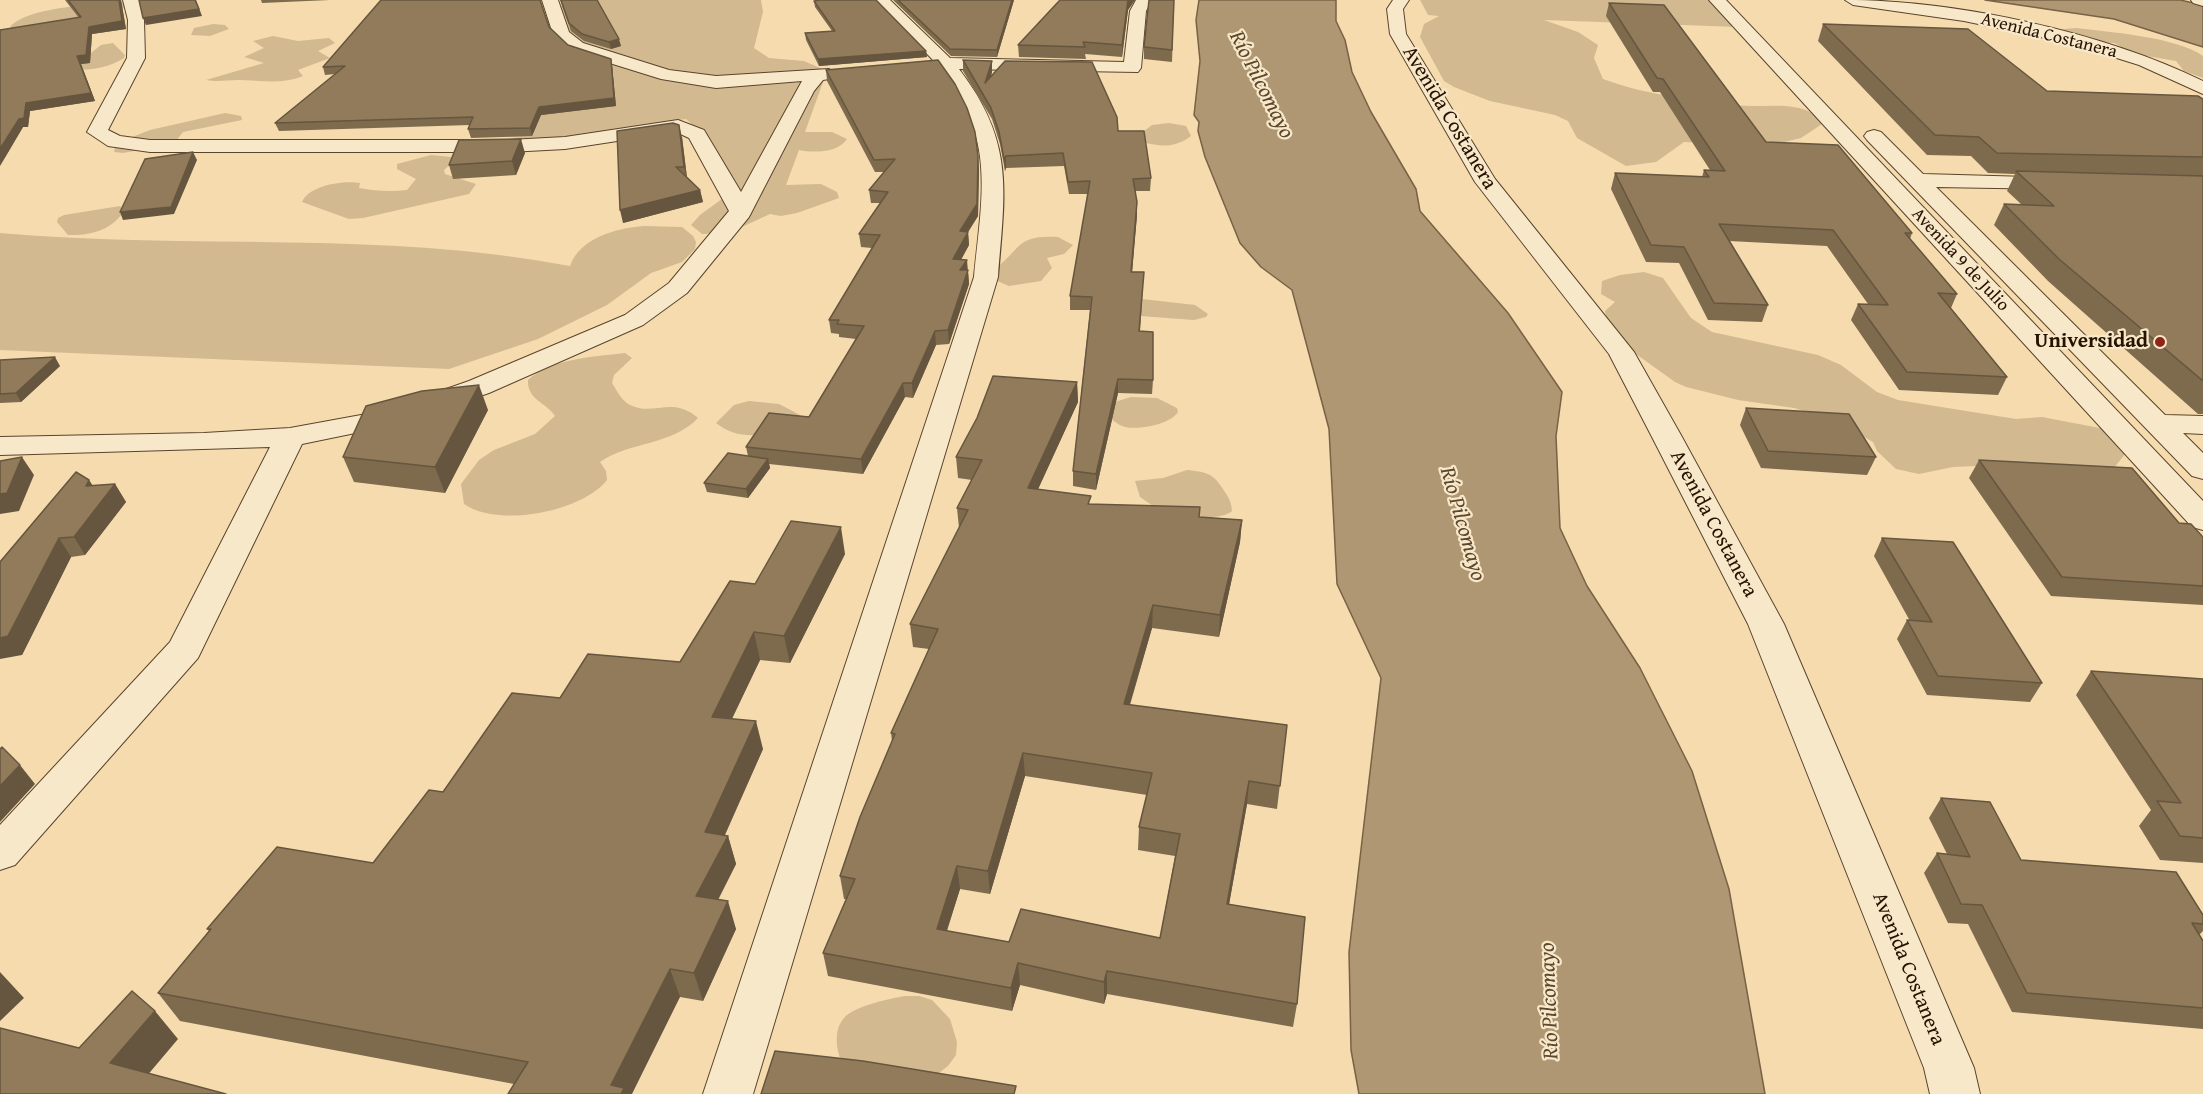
<!DOCTYPE html>
<html>
<head>
<meta charset="utf-8">
<style>
	body { margin:0 }
	canvas { display:block; background:#f5dbae }
</style>
</head>
<body>
<canvas width="2203" height="1094"></canvas>
<script>
const ctx = document.querySelector('canvas').getContext('2d');
ctx.lineJoin = 'round';
function paint(path, color) {
  ctx.fillStyle = color;
  ctx.fill(path, 'evenodd');
}
function strokePath(path, color, width, dash) {
  ctx.strokeStyle = color;
  ctx.lineWidth = width;
  ctx.lineCap = dash ? 'butt' : 'round';
  ctx.setLineDash(dash || []);
  ctx.stroke(path);
}
function label(font, color, halo, rows, align = 'center') {
  ctx.font = font + ' "Gentium Book Plus",serif';
  ctx.lineWidth = 4.5;
  ctx.setLineDash([]);
  ctx.textBaseline = 'middle';
  ctx.strokeStyle = halo;
  ctx.fillStyle = color;
  for (const [text, x, y, turn = 0] of rows) {
    ctx.save();
    ctx.translate(x, y);
    ctx.rotate((+turn || 0) * Math.PI / 180);
    ctx.textAlign = isNaN(turn) ? turn : align;
    if (halo) ctx.strokeText(text, 0, 0);
    ctx.fillText(text, 0, 0);
    ctx.restore();
  }
}
const green = new Path2D(`
	M566,0H761L763,12L754,48L769,58L804,61L827,71L805,132H832L847,139C838,153 813,153 799,150L786,185L821,184L837,192L839,198L797,213L781,216L770,214L729,233L702,234L691,225L700,215L726,196C725,151 718,149 686,119C624,126 561,147 498,135L538,24L556,13Z
	M1420,0H1709L1738,27L1544,20L1578,32L1598,45L1594,58L1603,79C1630,89 1659,95 1688,99C1708,102 1731,106 1752,106C1779,106 1804,102 1825,122L1801,138L1780,143L1747,145L1684,142L1656,162L1626,166L1577,138L1568,121L1555,115L1490,101L1454,87L1444,81L1420,37L1424,24L1439,16L1428,15Z
	M128,2L130,6L92,16L13,29L10,27C28,6 100,4 128,2Z
	M213,24L225,25L229,29L210,36L191,35L194,28Z
	M2076,28C2109,32 2177,37 2203,56V78L2184,71L2176,61L2135,54L2114,43L2095,42L2052,30Z
	M273,36L298,41L329,38L335,43L318,51L330,58L298,70L303,76C281,85 261,80 238,80C227,80 217,82 206,80L264,63L244,57L264,48L253,41Z
	M113,43L125,55L124,58C85,82 41,63 0,53L87,56L101,45Z
	M225,113L241,116L242,120L183,132L176,141L151,148L123,153L114,152L115,148L127,139L150,130Z
	M1169,123L1186,126L1191,136C1175,148 1161,147 1143,142L1144,131L1152,125Z
	M431,155L451,157L454,161L444,170L445,174L476,184L469,194L363,218L349,219L302,202C309,185 344,180 360,183L359,188C375,191 391,192 407,190L416,179L397,169V164Z
	M120,206L124,210C114,230 89,236 68,235L57,222L58,218L64,215Z
	M644,226L682,227L693,236L696,242L695,249L682,262L651,273L607,305L538,339L449,369L0,350V233C189,250 382,230 570,266C580,238 616,228 644,226Z
	M1058,237L1073,245L1064,254L1047,258L1052,268L1041,281L1009,286L995,280V269C1022,248 1016,235 1058,237Z
	M1644,272L1663,278L1691,318L1712,332L1818,355L1841,365L1877,392L1898,400L2016,419L2042,417L2110,430L2129,443L2125,454L2110,473L1998,465L1953,467L1919,474L1896,469L1877,451L1873,442L1837,421L1794,408L1738,400L1686,387L1675,382L1636,354L1607,326L1605,311L1615,302L1601,294L1602,281L1620,275Z
	M1142,299L1195,305L1208,314L1206,317L1194,320L1140,316Z
	M625,353L632,358L614,375L612,383C617,391 622,401 630,405C654,417 672,395 698,418C673,445 628,442 600,462L606,471L607,480C582,512 498,528 464,504L461,484L479,460L494,450L535,434L555,416C546,402 527,400 528,380C553,358 593,357 625,353Z
	M1131,397L1157,398L1177,408L1178,412C1169,425 1139,430 1125,427C1117,425 1111,418 1104,414L1108,404Z
	M749,401L779,404L800,415L797,424C770,435 741,443 716,423L734,405Z
	M1187,470C1206,472 1213,473 1223,489C1228,497 1231,500 1232,511C1224,520 1187,517 1172,519L1140,497L1135,481L1163,478Z
	M905,996H919L932,1000L950,1019L957,1042L956,1055L948,1066L912,1094H861C845,1078 826,1038 844,1018C854,1006 889,999 905,996Z`);
const water = new Path2D(`
	M1199,0H1336V21L1345,40L1352,72L1371,112L1416,189L1420,211L1508,313L1562,392L1556,436L1560,528L1587,586L1640,668L1692,771L1729,889L1765,1094H1359L1351,1050L1349,952L1381,678L1337,584L1329,429L1292,290L1261,267L1240,243L1205,157L1198,131L1199,122L1194,115L1200,61L1196,20Z
	M1985,0H2180L2203,5V47L2114,19Z`);
const minor = new Path2D(`
	M123,0H139L144,20L145,58L108,130L120,136L150,140H509L565,137L678,120L704,130L741,192L802,81L716,88L661,79L571,51L553,34L542,0H558L569,32L583,43L669,70L716,76L829,69L838,74L835,78L823,80L814,91L749,217L687,293L643,325L489,393L399,424L302,444L198,658L15,865L0,870V825L170,642L270,447L0,455V437L204,433L290,428L383,411L469,381L625,315L669,283L729,211L689,138L676,132L565,149L509,152H150L108,146L87,132L127,58L128,20Z
	M873,0H890L950,58L1124,62L1130,11L1136,0H1152L1146,11L1141,68L1138,72L959,69C1015,142 1005,191 998,277L753,1094H703L974,277C983,187 997,132 931,58C913,38 889,22 873,0Z
	M1393,0H1409L1403,9L1406,34L1495,179L1634,352L1682,437L1784,624L1974,1068L1980,1094H1930L1924,1068L1748,624L1652,437L1609,354L1475,182L1390,34L1387,9Z
	M1709,0H1726L2203,501V530L2192,527Z
	M1845,0C1956,0 2103,32 2203,81V94L2139,65L2069,43L1964,21L1853,5Z
	M2191,0H2203V6L2193,3Z
	M1874,130L1881,132L1923,174L2064,178L2067,183L2064,188L2056,189L1936,187L2165,415L2203,416V434L2183,433L2203,453V479L2192,476L1867,140L1864,136L1867,132Z`);
const wall = new Path2D(`
	M65,0H121L126,29L92,34L90,63L81,64L95,101L30,111L28,127H23L0,166L79,18Z
	M261,0H330L262,3Z
	M560,0H597L621,46L611,49L584,41L571,31Z
	M893,0H1014L997,57L951,56Z
	M1060,0H1135L1128,10L1122,57L1085,54L1086,59L1019,57L1018,45Z
	M1174,0L1172,62L1144,59V47Z
	M814,1L926,51L927,57L819,66L806,40L805,33L832,31L815,7Z
	M1609,3L1766,142L1912,233L1910,239L1957,294L1951,308L2007,377L1998,395L1899,390L1851,320L1858,304H1868L1827,246L1729,241L1768,305L1762,322L1708,320L1679,263L1646,262L1611,189L1615,173L1702,177L1704,170H1710L1660,92H1653L1606,16Z
	M1823,24L2047,91L2203,99V414H2198L2048,281L1994,225L2004,204H2021L2007,191L2015,174L1988,173L1971,156L1927,155L1818,41Z
	M549,27L568,45L612,66L616,106L541,115L532,136L471,138L468,129L470,125L279,131L275,123L335,74L325,75L323,67Z
	M963,60L992,61V72L991,76L1118,131L1151,178L1150,191H1135L1137,202V215L1132,272L1143,286L1140,332L1153,380L1152,394L1118,393L1096,490L1073,486V471L1090,310H1070V296L1088,194H1069L1064,166L1006,168L1005,171L1000,144L992,119L963,71Z
	M826,70L979,168L978,216L968,232L969,245L961,260L967,270H968L969,284L949,344L936,345L913,398L905,397L863,474L769,464L770,468L748,498L707,492L704,483L748,456L746,447L809,417L856,339L839,337V334L831,333L829,320L872,248L861,247L859,234L880,203H871L869,190L884,172H875L827,81Z
	M682,137L687,177L700,190L703,202L623,223Z
	M525,153L516,175L453,179L449,165Z
	M0,360L60,366L21,402L0,403Z
	M1077,382L1078,402L1038,489L1091,504L1199,517L1242,520L1240,542L1219,637L1152,628L1130,705L1287,725L1277,809L1247,804L1229,904L1297,1004L1293,1027L1107,994L1104,1004L1020,985L1012,1011L828,976L823,953L846,899H844L840,876L892,741L891,733L929,649L913,647L910,624L959,528L957,508L972,480L958,478L956,457ZM1025,776L1147,795L1139,827L1138,850L1175,856L1160,938L1009,942L947,931L960,889L990,894Z
	M1746,408L1876,457L1867,475L1761,468L1740,425Z
	M488,410L445,493L354,482L343,457Z
	M1979,460L2179,523L2203,537V605L2051,596L1969,478Z
	M89,480L93,486L115,484L126,502L85,555L71,557L22,655L0,562Z
	M1882,538L2042,683L2030,702L1927,695L1897,639L1907,620L1910,621L1874,556Z
	M845,554L790,663L760,660L732,719L763,749L725,835L728,836L736,864L718,900L736,929L703,1001L680,997L514,1084L180,1021L158,993L209,931L207,929L373,863L443,792L560,698L680,662L755,584Z
	M2091,671L2203,679V863L2160,860L2139,826L2151,810L2076,695Z
	M1941,798L2021,860L2203,915V931L2199,935L2203,941V1029L2012,1012L1968,924L1948,923L1924,873L1937,853L1947,854L1929,818Z`);
const shadedWall = new Path2D(`
	M119,0H121L126,29L92,34L90,63L81,64L95,101L30,111L28,127H23L0,166V149L26,103L77,56L89,27Z
	M196,0L202,16L146,25L143,18Z
	M1012,0H1014L997,57V50Z
	M1128,0H1135L1128,10L1122,57V45Z
	M619,39L621,46L611,49L609,42Z
	M926,51L927,57L819,66L818,59Z
	M611,59L612,66L616,106L541,115L532,136L530,128L539,107Z
	M992,61V72L986,94L985,83Z
	M679,125L682,137L687,179L684,167Z
	M521,139L525,153L516,175L512,161Z
	M193,152L197,160L174,214L123,220L120,212Z
	M978,156L979,168L978,216L968,232L969,245L954,272L953,259L960,231Z
	M1006,156V168L1005,171L1004,159Z
	M700,190L703,202L623,223L620,210Z
	M1137,202V215L1131,285V272Z
	M967,260L969,284L949,344L948,330L960,270Z
	M935,331L936,345L913,398L912,383Z
	M55,357L60,366L21,402L16,393Z
	M1118,379V393L1096,490V474Z
	M1077,382L1078,402L1029,509L1028,488Z
	M903,383L905,397L863,474L861,459Z
	M479,385L488,410L445,493L435,467Z
	M22,457L34,475L19,511L0,514V494Z
	M768,459L770,468L748,498L746,489Z
	M89,480L100,498L86,486Z
	M115,484L126,502L85,555L74,537Z
	M1242,520L1240,542L1219,637L1220,615Z
	M841,527L845,554L790,663L784,636Z
	M59,538L71,557L22,655L0,659V638Z
	M1153,605L1152,628L1123,727L1124,704Z
	M754,632L760,660L719,745L712,717Z
	M756,721L763,749L713,861L705,832Z
	M1023,753L1025,776L990,894L988,871Z
	M20,765L35,784L0,822V786Z
	M1249,781L1247,804L1225,927L1227,904Z
	M728,836L736,864L705,925L696,896Z
	M957,866L960,889L940,951L937,929Z
	M728,901L736,929L703,1001L694,973Z
	M1018,963L1020,985L1012,1011L1011,988Z
	M670,969L680,997L632,1094H615L611,1085Z
	M1107,971V994L1104,1004V982Z
	M0,972L24,998L0,1021Z
	M155,1011L178,1039L135,1090L110,1063Z`);
const building = new Path2D(`
	M68,0H119L122,21L89,27L86,55L77,56L91,93L26,103L24,118L19,119L0,149V30L81,17Z
	M139,0H195L199,9L143,18Z
	M381,0H540L549,27L568,45L611,59L614,98L539,107L530,128L468,129L473,117L275,123L345,66L323,67Z
	M561,0H597L619,39L609,42L582,34L569,23Z
	M820,0H876L926,51L818,59L805,33L835,31L814,1Z
	M898,0H1012L997,50L950,49Z
	M1060,0H1128L1122,45L1083,42L1085,47L1018,45Z
	M1149,0H1174L1172,50L1144,47Z
	M1609,3L1664,5L1766,142L1838,145L1912,233H1905L1957,294L1938,293L2007,377L1907,372L1858,304L1888,305L1833,230L1719,224L1768,305L1714,303L1684,247L1651,245L1615,173L1709,177L1704,170L1725,171L1663,79L1657,78Z
	M1823,24L1968,29L2047,91L2198,96L2203,99V157L1997,153L1979,137L1935,135Z
	M938,60L955,84L967,108L975,132L978,156L977,204L960,231L968,232L953,259L967,260L960,270H968L948,330L935,331L912,383H903L861,459L746,447L769,413L809,417L864,326L837,324L839,320H829L880,235L859,234L888,192L869,190L895,159L874,160L826,70Z
	M963,60L992,61L985,83L1005,61L1092,62L1117,117L1118,131H1144L1151,178L1133,179L1137,202L1131,272H1144L1139,331L1153,332V380L1118,379L1096,474L1073,471L1092,297L1070,296L1090,181L1068,182L1063,153L1006,156L1004,159L999,132L991,108Z
	M673,123L679,125L684,167H676L700,190L620,210L617,131Z
	M521,139L512,161L449,165L459,140Z
	M193,152L171,207L120,212L145,159Z
	M2016,171L2203,176V381L2059,259L2004,204L2054,206Z
	M55,357L16,393L0,394V360Z
	M993,376L1077,382L1028,488L1091,496L1088,504L1200,507L1199,517L1242,520L1220,615L1153,605L1124,704L1287,725L1280,786L1249,781L1227,904L1305,917L1297,1004L1107,971L1104,982L1018,963L1011,988L823,953L855,879L840,876L860,817L895,734L891,733L938,629L910,624L968,510L957,508L982,460L956,457L977,418ZM1023,753L1152,773L1139,827L1180,834L1160,938L1021,909L1009,942L937,929L957,866L988,871Z
	M479,385L435,467L343,457L366,406L422,391Z
	M1746,408L1849,414L1876,457L1768,451Z
	M728,453L768,459L746,489L704,483Z
	M22,457L7,493L0,494V461Z
	M1979,460L2132,468L2179,523L2191,524L2203,537V586L2062,577Z
	M76,472L89,480L86,486L115,484L74,537L59,538L8,636L0,638V562Z
	M791,521L841,527L784,636L754,632L712,717L756,721L705,832L728,836L696,896L728,901L694,973L670,969L611,1085L624,1088L621,1094H508L528,1062L158,993L211,929H207L277,847L373,863L429,790L443,792L512,693L560,698L588,654L680,662L730,581L755,584Z
	M1882,538L1953,542L2042,683L1938,676L1907,620L1932,622Z
	M2091,671L2203,679V838L2180,836L2157,801L2181,803Z
	M2,747L20,765L0,786V749Z
	M1941,798L1990,802L2021,860L2176,872L2203,915V924L2192,923L2203,941V1008L2027,993L1982,905L1961,904L1937,853L1970,857Z
	M132,991L155,1011L110,1063L226,1094H0V1028L79,1048Z
	M775,1051L863,1061L1016,1086L1014,1094H761Z`);
const markers = [
	[2160,342,6,"#8f2418"]
];
const farStreetnames = [
	["Avenida Costanera",2049,36,14],
	["Avenida 9 de Julio",1960,260,47]
];
const streetNames = [
	["Avenida Costanera",1449,118,59],
	["Avenida Costanera",1713,524,62],
	["Avenida Costanera",1908,969,68]
];
const poiNames = [
	["Universidad",2148,342]
];
const waterNames = [
	["Río Pilcomayo",1261,85,63],
	["Río Pilcomayo",1462,524,74],
	["Río Pilcomayo",1550,1001,-92]
];
paint(green, '#d2b990');
paint(water, '#af9773');
strokePath(water, '#796245', 1.5);
strokePath(minor, '#5a442c', 2);
paint(minor, '#f8e8ca');
paint(wall, '#7e6a4d');
paint(shadedWall, '#66563f');
paint(building, '#927b5a');
strokePath(building, '#66563f', 1.5);
for (const [x, y, r, color] of markers) {
  const dot = new Path2D();
  dot.arc(x, y, r, 0, 2 * Math.PI);
  ctx.fillStyle = color;
  ctx.fill(dot);
  strokePath(dot, '#f8e8ca', 2);
}
label('18px', '#271200', '#f8e8ca', farStreetnames);
label('21px', '#271200', '#f8e8ca', streetNames);
label('bold 21px', '#271200', '#f8e8ca', poiNames, 'right');
label('italic 22px', '#5d472e', '#f8e8ca', waterNames);
</script>
</body>
</html>
